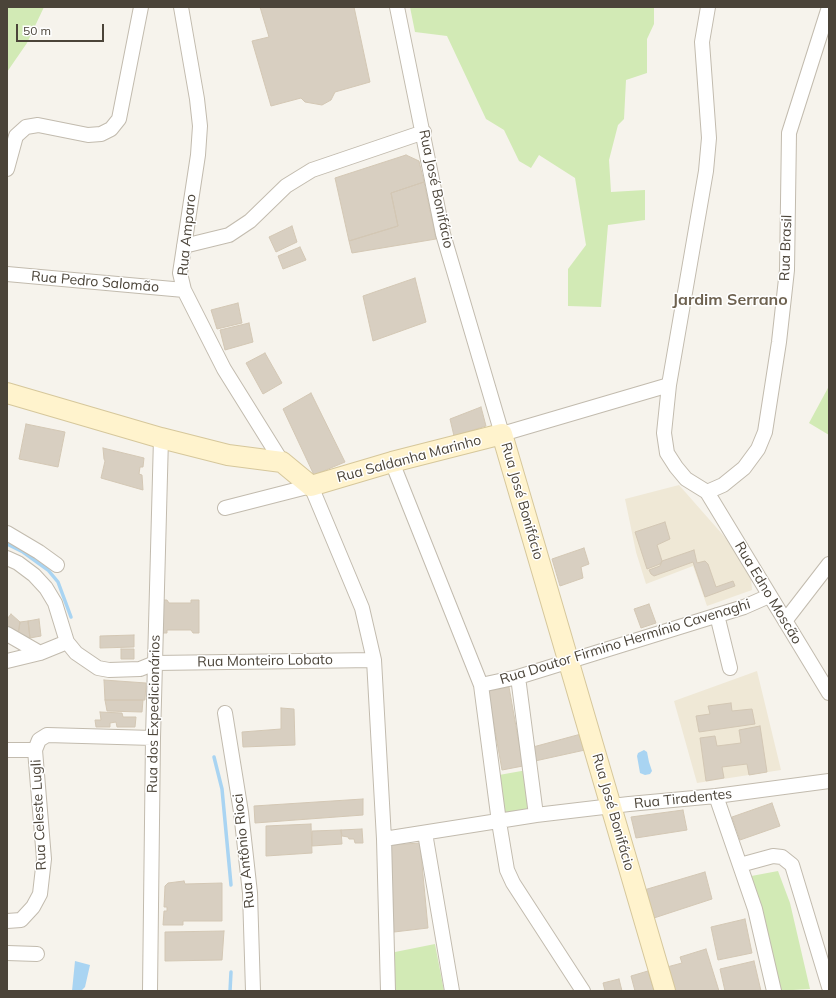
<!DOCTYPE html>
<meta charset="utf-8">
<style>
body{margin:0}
#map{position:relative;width:836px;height:998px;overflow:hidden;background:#f6f3ec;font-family:Mulish,sans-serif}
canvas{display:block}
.frame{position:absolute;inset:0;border:8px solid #4b4439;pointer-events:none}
.scale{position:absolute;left:16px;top:24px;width:88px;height:18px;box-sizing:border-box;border:2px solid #4b4439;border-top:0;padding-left:5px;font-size:12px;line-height:14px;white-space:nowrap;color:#4b4439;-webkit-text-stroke:3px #fff;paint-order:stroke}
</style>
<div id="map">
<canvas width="836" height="998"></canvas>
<div class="frame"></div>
<div class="scale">50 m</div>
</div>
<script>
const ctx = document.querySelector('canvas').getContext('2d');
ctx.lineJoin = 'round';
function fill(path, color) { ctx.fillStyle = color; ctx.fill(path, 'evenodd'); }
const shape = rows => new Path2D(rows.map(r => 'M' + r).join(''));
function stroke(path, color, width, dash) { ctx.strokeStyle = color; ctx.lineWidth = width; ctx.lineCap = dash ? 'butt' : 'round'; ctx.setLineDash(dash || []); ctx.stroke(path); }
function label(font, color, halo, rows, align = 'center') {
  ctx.font = font + ' Mulish,sans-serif'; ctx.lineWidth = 3; ctx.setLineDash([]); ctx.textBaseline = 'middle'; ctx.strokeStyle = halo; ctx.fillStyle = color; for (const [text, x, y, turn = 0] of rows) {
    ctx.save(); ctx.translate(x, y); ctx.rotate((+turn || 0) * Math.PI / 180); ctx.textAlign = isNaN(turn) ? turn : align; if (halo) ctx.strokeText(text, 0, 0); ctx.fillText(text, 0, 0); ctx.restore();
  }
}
fill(shape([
 [679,485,730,543,751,578,752,590,707,606,693,566,646,584,636,552,625,499],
 [757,671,781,770,697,783,674,701]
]), '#efe8d6');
fill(shape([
 [7,7,44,7,27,43,7,72],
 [410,7,654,7,654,24,647,39,647,73,626,80,624,119,618,125,609,160,611,192,645,190,645,220,608,225,601,307,568,306,568,269,586,245,575,178,539,155,531,168,519,161,504,130,486,119,447,36,415,32],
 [829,386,829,435,809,423],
 [527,770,532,812,505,816,499,775],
 [778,871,790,903,810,989,776,991,746,877],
 [435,944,444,991,395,991,395,952]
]), '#d2eab5');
fill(shape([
 [644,750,647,752,649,762,652,771,650,774,645,775,640,773,637,756,638,753],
 [75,961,90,965,85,987,81,991,72,991]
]), '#a9d4f2');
stroke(shape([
 [7,544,23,552,48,570,58,582,71,617],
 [214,757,222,789,231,885],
 [230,991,231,972]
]), '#a9d4f2', 3.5);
const building = shape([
 [260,7,354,7,370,82,335,92,331,100,322,105,305,102,301,98,271,106,252,41,269,37,260,7],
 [406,155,419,161,424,182,391,193,398,226,349,241,335,178,406,155],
 [424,182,436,239,352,253,349,241,398,226,391,193,424,182],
 [292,226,297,242,276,252,269,237,292,226],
 [300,247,306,260,283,269,278,256,300,247],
 [415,278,426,322,373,341,363,296,415,278],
 [238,303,242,323,217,329,211,310,238,303],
 [249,323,253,342,225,350,220,330,249,323],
 [265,353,282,383,263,394,246,363,265,353],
 [311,393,345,462,314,475,283,409,311,393],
 [481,407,486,426,454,436,450,419,481,407],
 [26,424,65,432,58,467,19,459,26,424],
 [103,448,144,458,143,467,140,467,139,474,142,475,143,490,101,478,105,461,104,459,103,448],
 [665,522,670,539,657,545,662,561,660,564,647,569,635,532,665,522],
 [584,548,589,564,581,567,583,578,560,586,552,559,584,548],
 [694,550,697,563,705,561,708,564,716,587,733,581,735,586,705,597,693,562,654,576,651,574,649,570,660,566,662,561,694,550],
 [162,600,167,600,169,603,191,603,191,600,199,600,199,633,193,633,191,630,167,630,167,633,162,633,162,600],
 [649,604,656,623,641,628,634,609,649,604],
 [11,614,20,622,18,635,7,627,7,619,11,614],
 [39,619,41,636,30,638,28,621,39,619],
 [28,621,30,638,18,635,20,622,28,621],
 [134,635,134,647,100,648,100,636,134,635],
 [121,649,134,649,134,659,121,659,121,649],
 [104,680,146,683,145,700,105,700,104,680],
 [509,687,523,766,502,770,488,691,509,687],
 [105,700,143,700,142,712,107,711,105,700],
 [731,703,732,711,752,709,755,724,699,732,696,716,710,714,708,706,731,703],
 [281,708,294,709,295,745,243,747,242,732,281,729,281,708],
 [100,712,122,713,123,717,136,717,135,727,117,727,116,722,110,723,110,727,96,727,95,720,101,720,100,712],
 [760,726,767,772,749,775,747,764,722,767,724,778,706,781,700,738,715,736,717,746,741,743,739,730,760,726],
 [581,734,585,750,535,761,533,747,581,734],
 [363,799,363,815,255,823,254,806,363,799],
 [772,803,780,826,740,840,732,817,772,803],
 [683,810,687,830,636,838,631,817,683,810],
 [311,824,312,853,266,856,266,826,311,824],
 [362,829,363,843,355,843,354,839,349,839,348,837,342,836,341,830,362,829],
 [341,830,342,844,312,846,312,831,341,830],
 [420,843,428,928,394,932,391,845,420,843],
 [705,872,712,899,654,918,644,890,705,872],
 [184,881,185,884,222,883,222,921,183,921,183,925,163,925,164,911,167,911,167,907,164,907,165,886,168,883,184,881],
 [745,919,752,953,718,960,711,927,745,919],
 [224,931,222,960,165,961,165,932,224,931],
 [706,949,719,991,675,991,667,967,682,963,680,957,706,949],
 [754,961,761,991,725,991,720,969,754,961],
 [648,971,654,991,635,991,631,976,648,971],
 [619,979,622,991,605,991,603,983,619,979]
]);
fill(building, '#d8cfc1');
stroke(building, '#d3c7b4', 1);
const street = shape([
 [181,7,197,99,200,126,198,155,180,273,184,290,224,369,282,462],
 [397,7,443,234,502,434,669,385],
 [708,7,702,42,709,138,706,171,669,385,664,433,667,453,676,467,686,479,707,492,829,693],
 [7,169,16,136,26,127,38,125,88,135,101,134,111,129,119,119,141,7],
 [184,246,229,235,250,221,286,186,312,170,424,132],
 [7,274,184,290],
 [392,462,481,685,499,822,507,870,513,883,583,991],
 [707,492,723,485,744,468,758,449,765,432,779,342,787,270,789,133,829,7],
 [225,508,311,486,362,608,374,660,384,839,388,991],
 [7,533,39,552,57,565],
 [7,558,18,563,34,575,46,588,55,603,67,642,76,653,98,668,109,670,140,669,155,663,374,660],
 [717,615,730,668],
 [785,621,829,564],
 [7,634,40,653],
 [7,661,40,653,67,642],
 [518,677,536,815],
 [481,685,518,677,744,607,769,596],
 [225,713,241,812,250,893,253,991],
 [7,750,35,750],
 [716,796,755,909,774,991],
 [425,833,452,991],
 [384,839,536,815,629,804,716,796,829,781],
 [740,865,773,856,782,857,792,865,829,987],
 [7,921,21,920,33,907,40,894,44,859,35,750,39,740,47,735,153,738],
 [7,953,37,954],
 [150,991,153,738,161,438]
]);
const secondary = shape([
 [7,393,161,438,228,455,282,462,311,486,392,462,502,434,665,991]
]);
stroke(street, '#c2bbae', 16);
stroke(secondary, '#d6c79b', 22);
stroke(street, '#fff', 14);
stroke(secondary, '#fff3cd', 20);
label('14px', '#4b4439', '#fff', [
 ["Rua José Bonifácio",436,189,78],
 ["Rua Amparo",187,235,-84],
 ["Rua Brasil",786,248,-88],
 ["Rua Pedro Salomão",95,282,5],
 ["Rua Saldanha Marinho",409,459,-15],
 ["Rua José Bonifácio",522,501,74],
 ["Rua Edno Moscão",768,593,59],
 ["Rua Doutor Firmino Hermínio Cavenaghi",625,642,-17],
 ["Rua Monteiro Lobato",265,661,-1],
 ["Rua dos Expedicionários",154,714,-89],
 ["Rua Tiradentes",683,799,-6],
 ["Rua José Bonifácio",613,812,74],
 ["Rua Celeste Lugli",39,815,-93],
 ["Rua Antônio Rioci",244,851,-96]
]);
label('bold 16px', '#6e6250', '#fff', [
 ["Jardim Serrano",730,300]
]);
</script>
